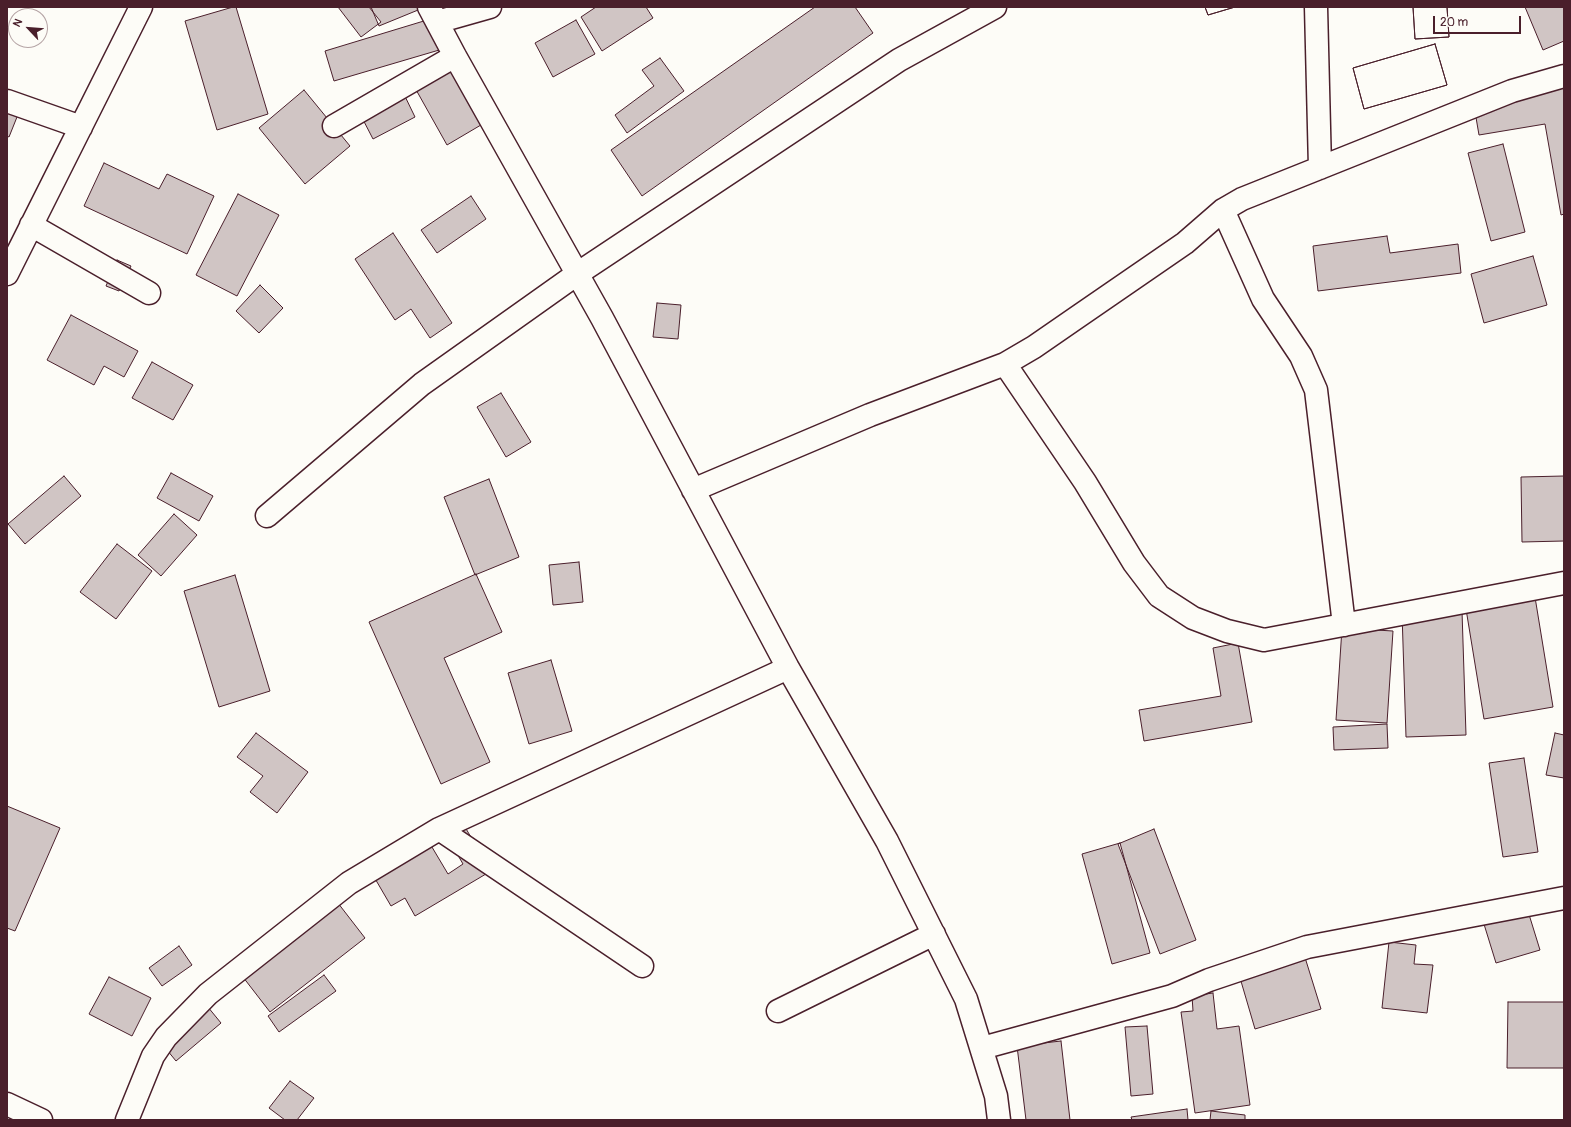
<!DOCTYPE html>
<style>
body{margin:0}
#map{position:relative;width:1571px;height:1127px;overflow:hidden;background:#fdfcf7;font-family:Pangolin,sans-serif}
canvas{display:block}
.frame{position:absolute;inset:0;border:8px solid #4a1f2b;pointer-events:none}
.north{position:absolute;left:8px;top:8px;width:40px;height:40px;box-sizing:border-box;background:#fdfcf7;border:1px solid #b5a4a5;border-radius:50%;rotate:296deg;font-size:11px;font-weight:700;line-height:16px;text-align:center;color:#4a1f2b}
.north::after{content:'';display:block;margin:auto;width:14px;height:18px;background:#4a1f2b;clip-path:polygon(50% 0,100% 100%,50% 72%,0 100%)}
.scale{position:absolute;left:1433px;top:16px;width:88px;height:18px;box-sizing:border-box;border:2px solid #4a1f2b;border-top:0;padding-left:5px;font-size:12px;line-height:14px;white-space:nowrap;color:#4a1f2b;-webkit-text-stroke:3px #fdfcf7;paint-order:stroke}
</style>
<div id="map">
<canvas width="1571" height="1127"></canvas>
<div class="frame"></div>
<div class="north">N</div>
<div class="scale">20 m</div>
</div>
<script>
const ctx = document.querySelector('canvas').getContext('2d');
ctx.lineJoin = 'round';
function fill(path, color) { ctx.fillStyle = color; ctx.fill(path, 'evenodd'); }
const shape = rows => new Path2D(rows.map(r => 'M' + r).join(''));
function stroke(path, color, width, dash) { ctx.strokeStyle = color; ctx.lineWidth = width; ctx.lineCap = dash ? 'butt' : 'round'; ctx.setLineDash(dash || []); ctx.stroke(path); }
const building = shape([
 [233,7,236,7,268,114,217,130,185,21,233,7],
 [338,7,369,7,381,22,361,37,338,7],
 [371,7,422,7,423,8,379,26,371,7],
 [596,7,646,7,653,18,602,51,581,17,596,7],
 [815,7,855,7,873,33,642,196,611,150,815,7],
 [1205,7,1235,7,1208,15,1205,7],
 [1205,7,1235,7,1208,15,1205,7],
 [1413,7,1447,7,1449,37,1415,39,1413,7],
 [1413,7,1447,7,1449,37,1415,39,1413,7],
 [1525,7,1564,7,1564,41,1543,50,1525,7],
 [437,17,446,48,334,81,325,51,437,17],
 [576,20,595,54,553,77,535,43,576,20],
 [1435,44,1447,85,1364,109,1353,68,1435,44],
 [1435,44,1447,85,1364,109,1353,68,1435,44],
 [448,56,486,122,447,145,410,79,448,56],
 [660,58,684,91,627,133,615,115,654,86,642,70,660,58],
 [1564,83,1564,214,1561,215,1545,124,1479,135,1473,100,1564,83],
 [400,86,415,117,373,139,357,108,400,86],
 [304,90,350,146,305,184,259,128,304,90],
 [7,108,19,112,9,137,7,136,7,108],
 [1503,144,1525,232,1491,241,1468,153,1503,144],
 [104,163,159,189,167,174,214,196,187,254,84,206,104,163],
 [238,194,279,215,237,296,196,275,238,194],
 [471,196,486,219,437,253,421,230,471,196],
 [393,233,452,323,430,338,411,309,395,320,355,259,393,233],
 [1387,236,1390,253,1458,244,1461,273,1318,291,1313,246,1387,236],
 [1533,256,1547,305,1484,323,1471,274,1533,256],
 [117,260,131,266,119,291,106,286,117,260],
 [260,285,283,308,259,333,236,311,260,285],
 [657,303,681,305,678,339,653,337,657,303],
 [71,315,138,351,124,377,104,366,94,385,47,360,71,315],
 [152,362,193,385,173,420,132,398,152,362],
 [501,393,531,442,506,457,477,407,501,393],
 [171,473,213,496,199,521,157,498,171,473],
 [64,476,81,496,25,544,8,524,64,476],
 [1564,476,1564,541,1522,542,1521,477,1564,476],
 [489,479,519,557,475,575,444,497,489,479],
 [174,514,197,535,161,576,138,555,174,514],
 [117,544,152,571,116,619,80,592,117,544],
 [579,562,583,602,553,605,549,565,579,562],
 [476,574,502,632,444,658,490,762,441,784,369,622,476,574],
 [235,575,270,691,219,707,184,591,235,575],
 [1535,597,1553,707,1484,719,1466,609,1535,597],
 [1462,611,1466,735,1406,737,1402,613,1462,611],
 [1342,628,1393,631,1387,723,1336,720,1342,628],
 [1238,643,1252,722,1144,741,1139,710,1221,696,1213,648,1238,643],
 [551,660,572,731,529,744,508,673,551,660],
 [1387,724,1388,748,1334,750,1333,727,1387,724],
 [256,733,308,772,277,813,250,792,263,776,237,757,256,733],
 [1555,733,1564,735,1564,778,1546,775,1555,733],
 [1524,758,1538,852,1503,857,1489,763,1524,758],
 [7,806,60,828,15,931,7,928,7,806],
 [462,822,491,871,415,916,405,898,391,906,370,870,426,837,448,874,463,864,445,833,462,822],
 [1154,829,1196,940,1160,954,1118,844,1154,829],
 [1120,843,1150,953,1112,964,1082,854,1120,843],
 [331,894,365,938,270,1012,236,968,331,894],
 [1523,895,1540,950,1496,963,1479,908,1523,895],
 [1389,942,1416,945,1414,964,1433,965,1427,1013,1382,1008,1389,942],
 [179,946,192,965,162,986,149,968,179,946],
 [1303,951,1321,1009,1255,1029,1238,971,1303,951],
 [324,975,336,991,279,1032,268,1016,324,975],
 [109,977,151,998,132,1036,89,1014,109,977],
 [1213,993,1217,1029,1239,1026,1250,1105,1195,1113,1181,1012,1193,1011,1192,996,1213,993],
 [203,1001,221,1023,176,1061,158,1039,203,1001],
 [1508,1002,1564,1002,1564,1068,1507,1068,1508,1002],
 [1147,1026,1153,1094,1131,1096,1125,1027,1147,1026],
 [1061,1041,1070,1120,1026,1120,1017,1046,1061,1041],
 [290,1081,314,1098,297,1120,285,1120,269,1108,290,1081],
 [1187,1109,1188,1120,1132,1120,1131,1117,1187,1109],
 [1211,1111,1245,1115,1245,1120,1210,1120,1211,1111]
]);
fill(building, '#d0c5c4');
stroke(building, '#4a1f2b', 1);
const minor = shape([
 [429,7,455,56,602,318,788,668,887,841,966,999,996,1096,999,1120],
 [1316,7,1320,168],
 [437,22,490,7],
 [7,101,81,127],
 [334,126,455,56],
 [1223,210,1263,299,1301,356,1316,390,1344,625],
 [31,225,149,293],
 [7,274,141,7],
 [1005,364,1085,482,1134,563,1159,596,1193,618,1227,631,1264,640,1564,583],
 [693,490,870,415,1005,364,1034,347,1076,318,1185,243,1223,210,1242,199,1512,91,1564,76],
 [267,516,422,384,577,274,899,60,995,7],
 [439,829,642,966],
 [778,1011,934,934],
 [982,1048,1172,996,1209,980,1307,947,1564,898],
 [127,1120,153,1056,166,1037,208,994,349,883,439,829,788,668]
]);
const highway = shape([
 [7,1104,41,1120]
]);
stroke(minor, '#4a1f2b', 25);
stroke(highway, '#4a1f2b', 25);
stroke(minor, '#fdfcf7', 22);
stroke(highway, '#fdfcf7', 22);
</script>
